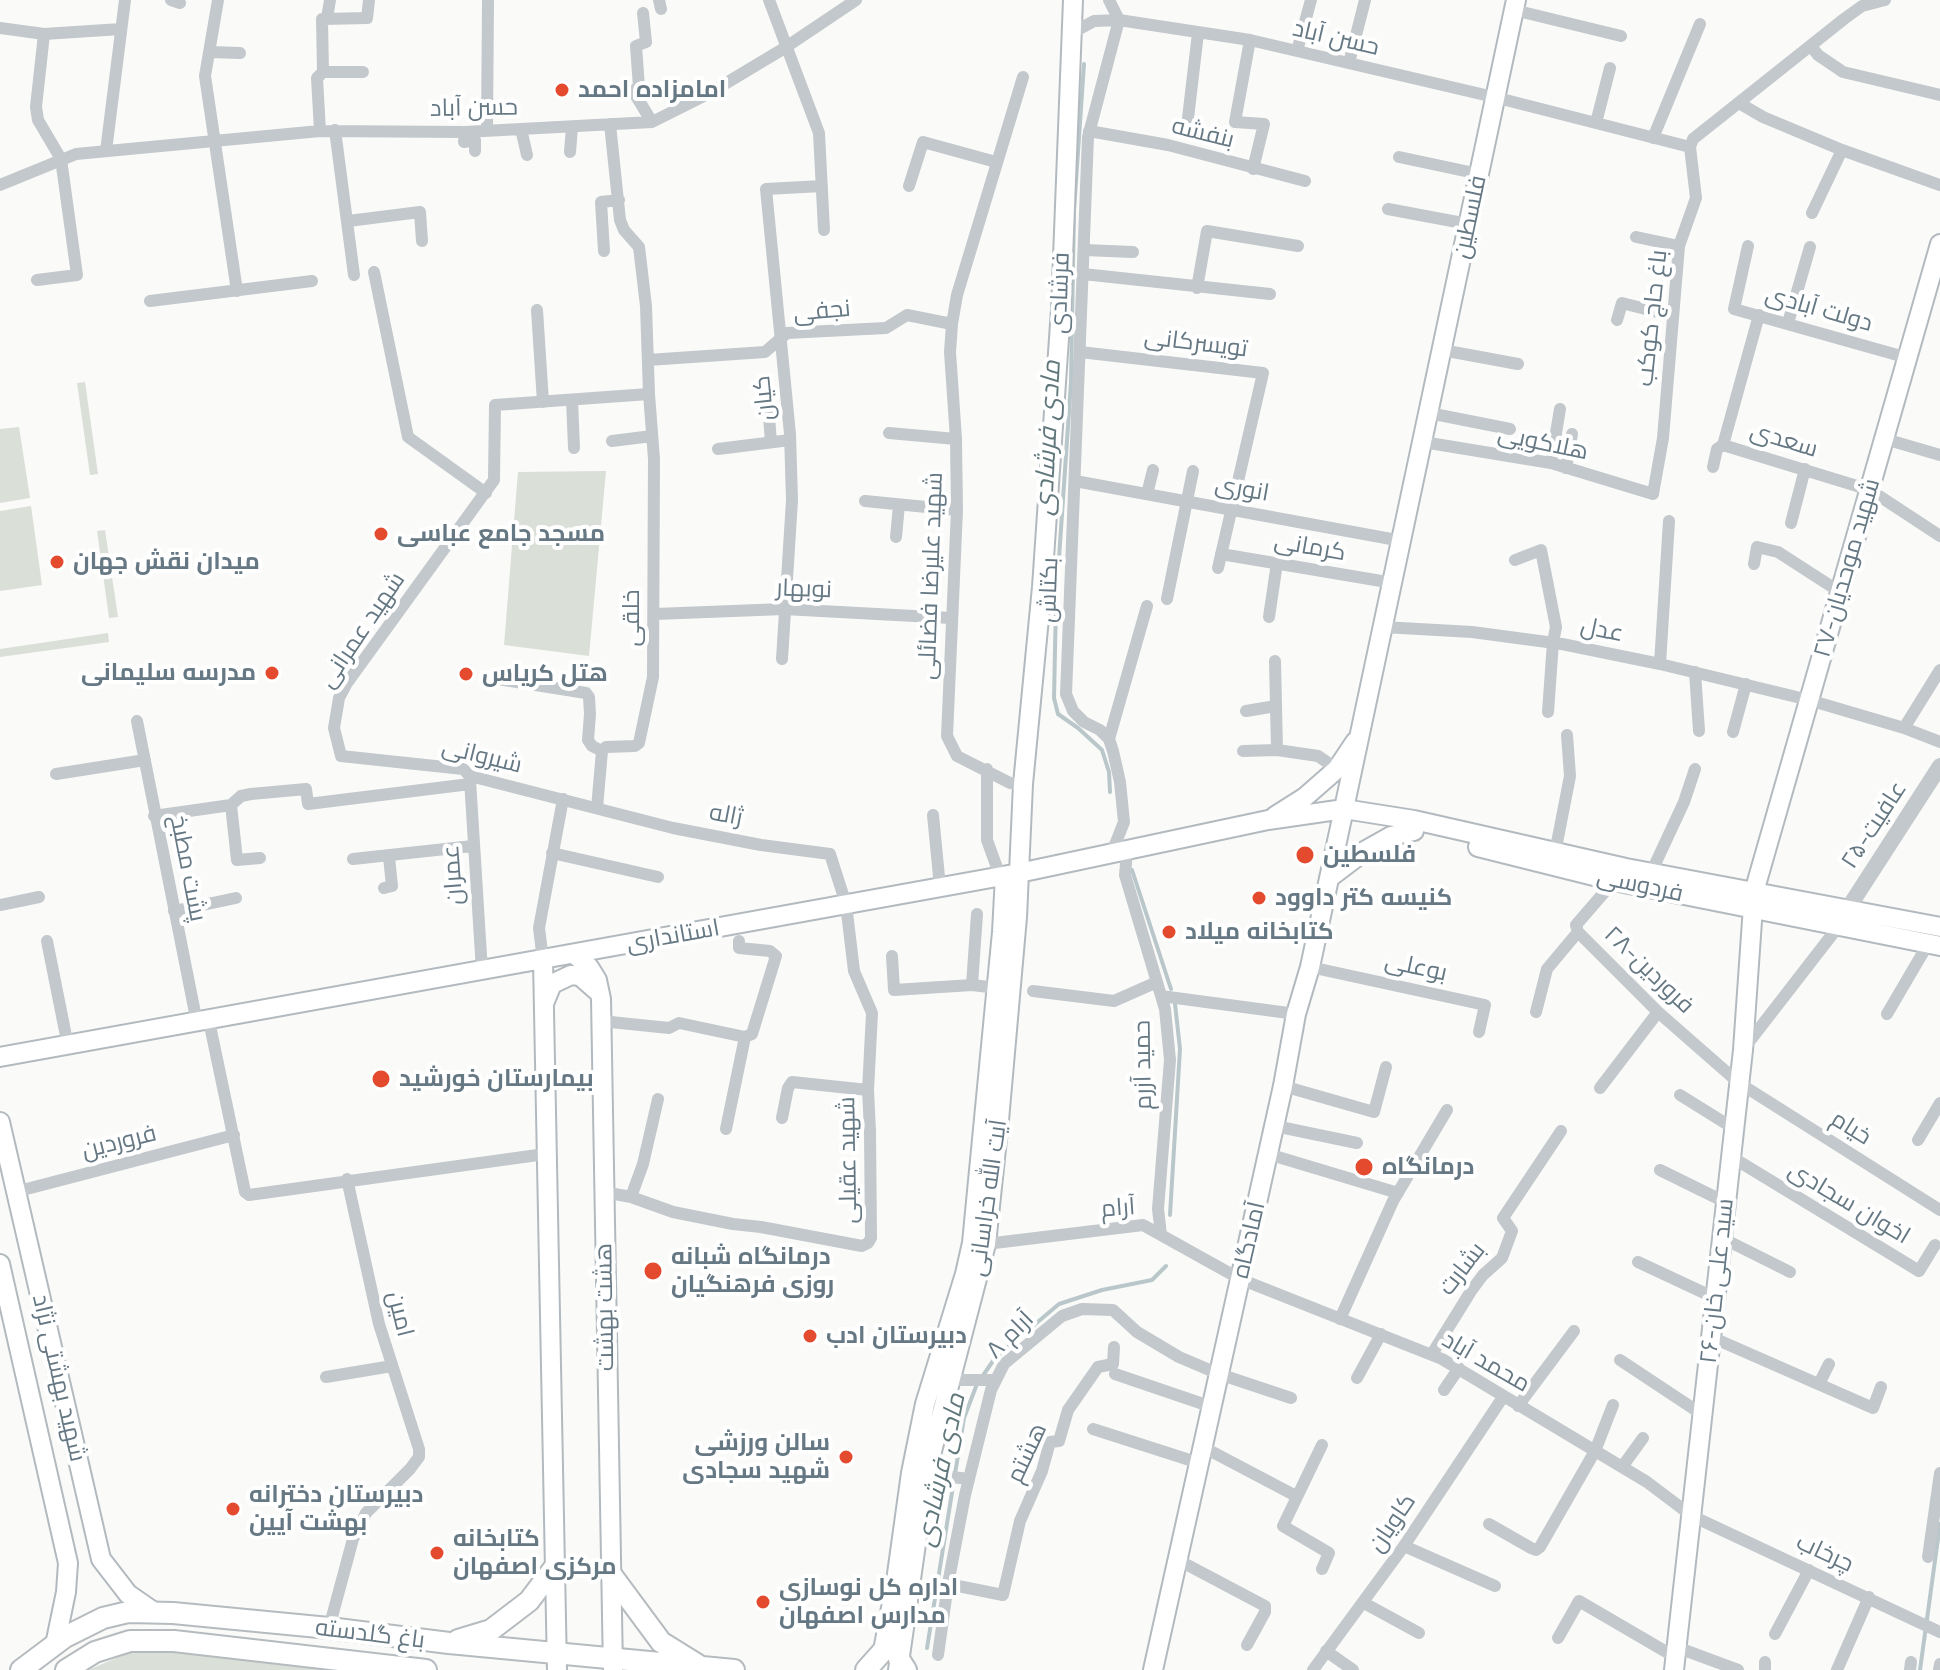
<!DOCTYPE html>
<meta charset="utf-8">
<style>
body{margin:0}
canvas{display:block;background:#fafaf8}
</style>
<canvas width="1940" height="1670"></canvas>
<script>
const ctx = document.querySelector('canvas').getContext('2d');
ctx.lineJoin = 'round';
function fill(path, color) { ctx.fillStyle = color; ctx.fill(path, 'evenodd'); }
const shape = rows => new Path2D(rows.map(r => 'M' + r).join(''));
function stroke(path, color, width, dash) { ctx.strokeStyle = color; ctx.lineWidth = width; ctx.lineCap = dash ? 'butt' : 'round'; ctx.setLineDash(dash || []); ctx.stroke(path); }
function label(font, color, halo, rows, align = 'center') {
  ctx.font = font + ' Mulish,Cairo,sans-serif'; ctx.lineWidth = 8; ctx.setLineDash([]); ctx.textBaseline = 'middle'; ctx.strokeStyle = halo; ctx.fillStyle = color; for (const [text, x, y, turn = 0] of rows) {
    ctx.save(); ctx.translate(x, y); ctx.rotate((+turn || 0) * Math.PI / 180); ctx.textAlign = isNaN(turn) ? turn : align; if (halo) ctx.strokeText(text, 0, 0); ctx.fillText(text, 0, 0); ctx.restore();
  }
}
fill(shape([
 [85,382,98,474,90,475,77,383],
 [19,427,30,498,0,503,0,429],
 [606,471,589,656,504,645,518,472],
 [31,506,42,585,0,591,0,511],
 [105,530,118,617,109,618,97,531],
 [108,633,109,642,0,657,0,649],
 [138,1649,352,1670,88,1670]
]), '#dadfd7');
stroke(shape([
 [1084,64,1074,210,1071,382,1056,602,1054,698,1058,714,1078,728,1102,750,1109,772,1110,792],
 [1132,870,1171,989],
 [1170,1215,1180,1049,1175,1004],
 [982,1377,995,1358,1059,1304,1102,1290,1152,1280,1166,1266],
 [927,1648,964,1418,977,1384],
 [1920,1670,1940,1524]
]), '#b9c7ca', 4);
const secondary = shape([
 [1275,816,1305,797,1337,769,1355,742],
 [1478,847,1614,881,1940,946],
 [1329,878,1366,850,1391,836,1414,831],
 [574,954,589,967,597,980,601,999,613,1670],
 [543,960,557,1670],
 [545,1001,552,984,571,975,580,976,596,990],
 [0,1057,1019,873,1268,820,1344,809,1414,820,1626,868,1940,927],
 [0,1122,101,1559,128,1594,154,1612],
 [0,1264,68,1563,66,1592,55,1645],
 [883,1651,896,1581,911,1473,925,1404,965,1274,972,1243,1002,932,1005,876],
 [898,1670,926,1474,986,1244,999,1120,1017,917,1023,784,1042,587,1061,309,1073,0],
 [1153,1670,1283,1086,1296,1014,1310,967,1342,818,1516,0],
 [1674,1670,1743,1050,1754,892,1940,244]
]);
const primary = shape([
 [610,1573,661,1642,698,1665],
 [458,1640,491,1630,529,1601,554,1568],
 [899,1659,906,1670],
 [21,1670,65,1637,103,1618,128,1612,173,1613,329,1628,449,1643,734,1670],
 [66,1670,95,1652,130,1641,174,1641,426,1670],
 [866,1670,883,1651]
]);
stroke(secondary, '#b3babf', 22);
stroke(primary, '#b5bbbe', 24);
stroke(shape([
 [171,0,180,3],
 [218,0,205,76,237,291],
 [659,0,661,9],
 [769,0,819,133,824,230],
 [1109,0,1119,20],
 [1514,10,1621,36],
 [643,13,646,42,636,46,639,87,633,91,652,122],
 [327,18,330,0],
 [0,28,44,34,121,29],
 [1072,33,1094,21,1119,20,1250,40,1498,98,1690,147,1693,139,1844,19,1862,6,1885,0],
 [1250,40,1235,122,1264,124,1253,169],
 [1811,46,1818,55,1843,72,1940,95],
 [1297,51,1311,0],
 [209,52,240,53],
 [1349,63,1365,0],
 [323,72,363,72],
 [1739,103,1763,117,1842,150,1940,185],
 [1188,118,1198,33],
 [1596,123,1610,68],
 [521,129,527,155],
 [335,130,354,275],
 [320,131,317,78,323,72,322,19,367,18,369,0],
 [487,131,488,0],
 [1089,131,1168,145,1305,181],
 [465,132,464,142,475,140,475,151],
 [1653,138,1700,24],
 [106,151,125,0],
 [570,152,572,127],
 [1399,157,1479,174],
 [0,185,76,154,320,131,465,132,652,122,708,94,783,49,856,0],
 [909,186,923,142,996,162],
 [1388,209,1468,224],
 [1812,213,1842,150],
 [348,221,420,212,422,241],
 [1636,237,1679,246],
 [1748,246,1734,309,1908,358],
 [1084,250,1133,252],
 [604,251,601,202,619,200],
 [374,272,408,437,486,493],
 [1083,274,1270,294],
 [37,280,77,275,61,159,38,120,36,107,44,34],
 [1197,288,1207,231,1298,246],
 [150,301,312,281],
 [537,310,543,402],
 [1617,320,1622,303,1673,316],
 [1788,323,1810,247],
 [1442,350,1518,364],
 [1080,352,1263,373,1218,568],
 [648,360,765,352,787,333,886,328,907,315,952,324],
 [572,400,574,448],
 [768,404,771,442],
 [1429,413,1510,429],
 [889,433,956,439],
 [1885,439,1940,455],
 [612,441,652,436],
 [1423,442,1551,463,1653,494,1663,438,1679,246,1696,198,1690,147],
 [1723,445,1870,490,1940,536],
 [718,449,790,440],
 [1551,463,1560,409],
 [1713,467,1717,449,1723,445,1759,315],
 [1566,468,1572,434],
 [1075,481,1402,541],
 [1147,494,1153,470],
 [865,501,957,510],
 [1791,523,1805,469],
 [896,537,899,505],
 [1221,554,1393,583],
 [1515,560,1541,550,1556,627,1553,642,1548,712],
 [1754,564,1757,547,1778,552,1840,592],
 [1167,599,1193,471],
 [655,614,784,609,951,618],
 [1269,617,1277,563],
 [1383,627,1472,632,1562,644,1660,664,1809,700,1904,728,1940,742],
 [782,659,792,500,790,434,766,189,822,186],
 [1275,661,1277,750,1318,756,1337,769],
 [1660,664,1669,521],
 [1695,672,1699,731],
 [498,679,586,693,589,697,590,714,588,740,592,746,602,751],
 [1246,711,1276,706],
 [137,721,197,1023],
 [1904,728,1940,670],
 [1733,732,1746,684],
 [1109,739,1147,606],
 [1243,751,1277,750],
 [987,769,987,840,1000,876],
 [56,774,145,760],
 [470,780,482,971],
 [1023,784,1010,783,957,756,947,736,957,510,956,439,950,352,952,324,957,295,1023,77],
 [231,805,237,860,260,858],
 [597,808,602,751,606,747,635,746,639,743,653,677,654,459,649,394],
 [933,815,940,887],
 [154,816,231,805,241,796,251,794,306,789,308,804,470,784],
 [1127,851,1125,875,1165,1009,1170,1060,1158,1209,1161,1235],
 [552,853,658,877],
 [1555,853,1570,776,1567,735],
 [1111,855,1124,822,1120,782,1113,751,1109,739,1100,730,1084,722,1073,711,1066,694,1088,137,1119,20],
 [353,859,473,846],
 [1651,873,1684,802,1695,769],
 [1614,881,1576,925,1578,932,1658,1012,1739,1083,1940,1210],
 [384,888,392,886,389,857],
 [0,905,39,897],
 [174,911,236,898],
 [47,941,68,1046],
 [892,956,894,990,972,985,997,988],
 [543,960,539,928,563,799],
 [1310,967,1485,1005,1479,1032],
 [972,985,977,914],
 [1033,991,1114,1001,1157,982],
 [1161,996,1296,1014],
 [1536,1012,1547,969,1578,932],
 [1887,1014,1928,944],
 [209,1021,245,1192,249,1195,545,1154],
 [601,1021,669,1028,679,1023,745,1037,752,1034,776,956,770,951,739,948,739,941],
 [1745,1047,1838,927],
 [1283,1086,1374,1112,1386,1067],
 [1600,1088,1658,1012],
 [1680,1095,1733,1128],
 [782,1118,788,1088,792,1082,868,1090],
 [1275,1126,1357,1143],
 [726,1129,745,1037],
 [1918,1140,1940,1103],
 [1268,1154,1398,1193],
 [1730,1156,1919,1271,1935,1245],
 [1660,1170,1725,1202],
 [15,1192,234,1135],
 [604,1192,631,1197,673,1212,733,1224,761,1227,862,1246,868,1243,871,1238,870,1131,868,1090,872,1013,854,971,846,904,830,854,761,845,673,828,470,776,463,769,341,756,334,728,339,698,347,683,494,480,495,405,649,394,646,306,639,247,624,230,620,220,610,124],
 [631,1197,643,1164,658,1099],
 [1722,1238,1790,1272],
 [986,1244,1143,1225,1240,1279,1442,1359,1647,1482,1692,1516,1940,1632],
 [1638,1262,1715,1298],
 [1340,1319,1393,1201,1447,1110],
 [1711,1337,1873,1408,1881,1387],
 [1432,1354,1471,1291,1483,1275,1502,1258,1512,1231,1503,1218,1561,1131],
 [1620,1360,1703,1415],
 [1115,1374,1212,1407],
 [326,1377,392,1366],
 [1357,1378,1381,1334],
 [950,1380,996,1380],
 [1819,1384,1829,1364],
 [1444,1390,1459,1368],
 [1518,1406,1574,1331],
 [1093,1429,1199,1463],
 [1322,1445,1283,1526,1329,1553,1322,1569],
 [1203,1447,1296,1496],
 [1622,1467,1643,1438],
 [926,1474,969,1479],
 [1489,1524,1531,1548,1536,1550,1540,1547,1595,1451,1613,1405],
 [1404,1546,1495,1586],
 [1928,1557,1940,1473],
 [1178,1560,1265,1606,1265,1612,1247,1645],
 [948,1584,1003,1595,1020,1521,1042,1471,1050,1442,1059,1441,1068,1410,1098,1367,1113,1364,1114,1347],
 [1364,1603,1419,1633],
 [329,1628,353,1539,366,1513,410,1469,419,1457,419,1449,379,1324,347,1179],
 [1775,1634,1809,1570],
 [1558,1638,1579,1601,1675,1657],
 [1676,1647,1738,1670],
 [1326,1651,1353,1670],
 [938,1655,948,1584,965,1495,991,1390,1004,1364,1062,1316,1082,1309,1113,1310,1137,1332,1179,1357,1219,1374,1291,1398],
 [1313,1670,1404,1546,1503,1397],
 [1765,1670,1765,1662],
 [1837,1670,1869,1597],
 [1910,1670,1911,1662],
 [1939,1670,1940,1664]
]), '#c3c8cc', 12);
stroke(shape([
 [1847,910,1940,766]
]), '#c3c8cc', 16);
stroke(secondary, '#fff', 18);
stroke(primary, '#fff', 20);
for (const [x, y, r, color] of [
 [562,90,8,"#e44b2e"],
 [381,534,8,"#e44b2e"],
 [57,562,8,"#e44b2e"],
 [272,673,8,"#e44b2e"],
 [466,674,8,"#e44b2e"],
 [1305,855,10,"#e44b2e"],
 [1259,898,8,"#e44b2e"],
 [1169,932,8,"#e44b2e"],
 [381,1079,10,"#e44b2e"],
 [1364,1167,10,"#e44b2e"],
 [653,1271,10,"#e44b2e"],
 [810,1336,8,"#e44b2e"],
 [846,1457,8,"#e44b2e"],
 [233,1509,8,"#e44b2e"],
 [437,1553,8,"#e44b2e"],
 [763,1602,8,"#e44b2e"]
]) { const dot = new Path2D(); dot.arc(x, y, r, 0, 2 * Math.PI); ctx.fillStyle = color; ctx.fill(dot); stroke(dot, '#fff', 3); }
label('24px', '#657883', '#fff', [
 ["حسن آباد",1336,38,13],
 ["حسن آباد",474,108,-1],
 ["بنفشه",1203,133,14],
 ["فلسطین",1470,217,-78],
 ["فرشادی",1060,293,-88],
 ["دولت آبادی",1819,309,16],
 ["نجفی",822,311,-5],
 ["باغ حاج کوکب",1652,318,-84],
 ["تویسرکانی",1196,343,7],
 ["کیان",764,398,-96],
 ["سعدی",1784,440,17],
 ["هلاکویی",1543,443,12],
 ["انوری",1242,489,10],
 ["کرمانی",1310,547,10],
 ["۲۷-شهید موحدیان",1847,568,-74],
 ["شهید علیرضا فضائلی",931,576,-88],
 ["نوبهار",804,589,2],
 ["بکتاش",1049,590,-88],
 ["خلقی",632,618,-90],
 ["شهید عمرانی",362,630,-56],
 ["عدل",1602,630,12],
 ["شیروانی",482,756,14],
 ["ژاله",726,815,11],
 ["۲۵-عافیت",1874,825,-57],
 ["پشت مطبخ",188,868,79],
 ["عمران",453,875,-94],
 ["فردوسی",1640,885,12],
 ["استانداری",673,936,-10],
 ["بوعلی",1416,967,12],
 ["۲۸-فروردین",1649,970,44],
 ["حمید آزرم",1143,1065,-91],
 ["خیام",1851,1128,32],
 ["فروردین",119,1142,-14],
 ["شهید عقیلی",848,1160,-91],
 ["آیت الله خراسانی",988,1198,-82],
 ["اخوان سجادی",1849,1203,31],
 ["آرام",1118,1208,-4],
 ["آمادگاه",1249,1240,-77],
 ["بشارت",1462,1269,-52],
 ["۲۶-سید علی خان",1717,1281,-84],
 ["هشت بهشت",605,1307,-91],
 ["امین",400,1314,76],
 ["۸ آرام",1010,1335,-45],
 ["محمد آباد",1486,1362,30],
 ["شهید بهشتی نژاد",59,1378,77],
 ["هشتم",1027,1453,-65],
 ["کاویان",1392,1523,-56],
 ["چرخاب",1825,1553,25],
 ["باغ گلدسته",370,1634,7]
]);
label('bold 24px', '#657883', '#fff', [
 ["امامزاده احمد",578,90],
 ["مسجد جامع عباسی",397,534],
 ["میدان نقش جهان",73,562],
 ["مدرسه سلیمانی",256,673,"right"],
 ["هتل کریاس",482,674],
 ["فلسطین",1323,855],
 ["کنیسه کتر داوود",1275,898],
 ["کتابخانه میلاد",1185,932],
 ["بیمارستان خورشید",399,1079],
 ["درمانگاه",1382,1167],
 ["درمانگاه شبانه",671,1257],
 ["روزی فرهنگیان",671,1285],
 ["دبیرستان ادب",826,1336],
 ["سالن ورزشی",830,1443,"right"],
 ["شهید سجادی",830,1471,"right"],
 ["دبیرستان دخترانه",249,1495],
 ["بهشت آیین",249,1523],
 ["کتابخانه",453,1539],
 ["مرکزی اصفهان",453,1567],
 ["اداره کل نوسازی",779,1588],
 ["مدارس اصفهان",779,1616]
], 'left');
label('italic 26px', '#60777c', '#fff', [
 ["مادی فرشادی",1048,438,-87],
 ["مادی فرشادی",941,1470,-78]
]);
</script>
